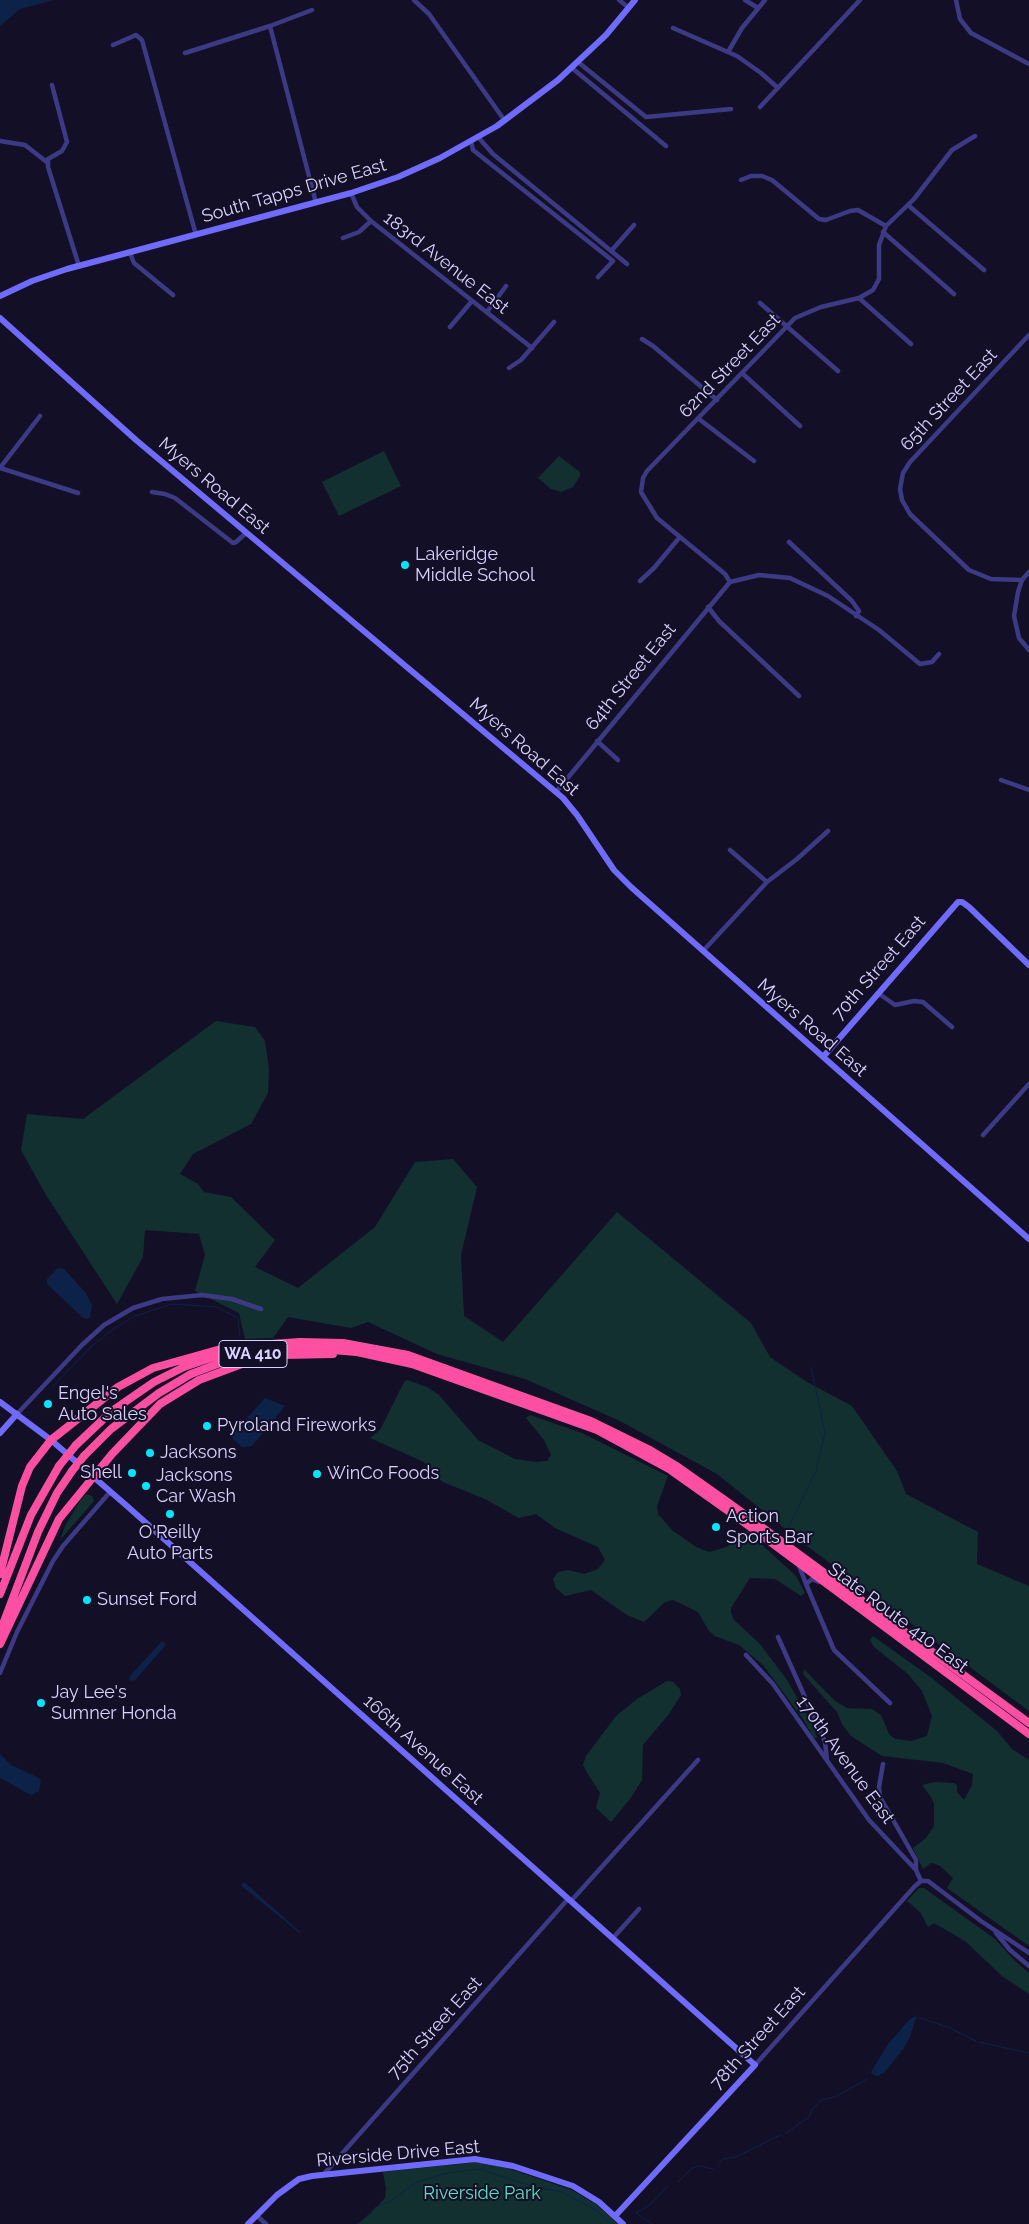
<!DOCTYPE html>
<style>
body{margin:0}
canvas{display:block;background:#130f26}
</style>
<canvas width="1029" height="2224"></canvas>
<script>
const ctx = document.querySelector('canvas').getContext('2d');
ctx.lineJoin = 'round';
function fill(path, color) { ctx.fillStyle = color; ctx.fill(path, 'evenodd'); }
const shape = rows => new Path2D(rows.map(r => 'M' + r).join(''));
function stroke(path, color, width, dash) { ctx.strokeStyle = color; ctx.lineWidth = width; ctx.lineCap = dash ? 'butt' : 'round'; ctx.setLineDash(dash || []); ctx.stroke(path); }
function label(font, color, halo, rows, align = 'center') {
  ctx.font = font + ' Raleway,sans-serif'; ctx.lineWidth = 4; ctx.setLineDash([]); ctx.textBaseline = 'middle'; ctx.strokeStyle = halo; ctx.fillStyle = color; for (const [text, x, y, turn = 0] of rows) {
    ctx.save(); ctx.translate(x, y); ctx.rotate((+turn || 0) * Math.PI / 180); ctx.textAlign = isNaN(turn) ? turn : align; if (halo) ctx.strokeText(text, 0, 0); ctx.fillText(text, 0, 0); ctx.restore();
  }
}
fill(shape([
 [384,451,401,486,339,516,322,482],
 [559,456,580,472,580,476,573,487,561,492,551,489,538,478],
 [216,1021,255,1027,265,1041,269,1069,268,1093,251,1124,193,1154,180,1174,198,1184,204,1192,231,1197,275,1240,255,1267,298,1288,375,1227,415,1162,453,1159,477,1187,461,1255,464,1316,503,1342,617,1212,751,1323,770,1357,807,1382,852,1406,897,1471,906,1494,978,1532,977,1564,1029,1586,1029,1711,803,1543,717,1474,620,1421,525,1379,437,1354,368,1322,351,1328,288,1317,273,1338,245,1339,239,1313,195,1291,205,1255,199,1234,145,1230,143,1257,117,1304,46,1195,21,1150,27,1114,83,1119],
 [407,1380,427,1387,439,1395,478,1440,515,1459,536,1462,547,1461,551,1455,544,1440,526,1418,530,1415,582,1433,668,1476,657,1506,658,1514,672,1530,696,1547,709,1552,727,1547,747,1531,796,1576,805,1593,801,1596,775,1579,750,1578,731,1608,731,1613,734,1620,760,1644,787,1680,813,1726,817,1738,814,1738,803,1719,763,1665,739,1645,715,1636,709,1631,698,1612,673,1600,665,1602,644,1622,627,1615,591,1590,565,1596,556,1588,553,1579,558,1572,568,1570,584,1574,598,1569,605,1560,598,1547,555,1528,536,1514,519,1518,485,1499,443,1482,430,1471,424,1462,370,1438,380,1430,404,1382],
 [86,1494,92,1496,94,1501,60,1540,65,1526,81,1499],
 [873,1636,933,1679,997,1731,1012,1749,1029,1760,1029,1946,947,1888,953,1878,939,1865,931,1863,923,1869,913,1848,926,1838,934,1826,934,1804,931,1797,922,1785,935,1782,953,1783,957,1785,957,1792,964,1800,972,1785,973,1774,943,1763,882,1756,851,1736,842,1724,837,1712,803,1674,804,1669,835,1701,847,1708,872,1709,881,1715,889,1734,895,1739,911,1741,927,1736,932,1716,922,1691,908,1674,874,1647,870,1640],
 [667,1681,673,1682,680,1689,681,1695,669,1714,643,1745,642,1780,630,1799,611,1822,596,1808,600,1793,586,1771,583,1765,586,1756,616,1716,637,1699],
 [919,1888,924,1888,995,1939,1014,1960,1029,1973,1029,1994,1002,1976,965,1941,934,1923,928,1927,920,1912,907,1901],
 [478,2162,495,2164,572,2190,597,2205,618,2224,357,2224,369,2215,385,2198,386,2189,383,2172]
]), '#12302f');
fill(shape([
 [0,0,54,0,20,9,0,26],
 [58,1268,64,1269,86,1293,92,1306,90,1318,86,1319,82,1317,47,1284,47,1279],
 [265,1398,285,1406,252,1446,242,1447,233,1439,232,1435],
 [162,1641,166,1644,164,1647,135,1680,132,1681,129,1679,130,1676],
 [0,1754,11,1765,37,1777,41,1780,39,1791,31,1795,0,1778],
 [244,1882,299,1931,301,1934,243,1887,241,1885],
 [917,2015,910,2037,904,2048,884,2073,877,2076,872,2074,871,2072,888,2044,909,2020]
]), '#0c2248');
stroke(shape([
 [52,1387,91,1347,113,1329,135,1316,172,1304,217,1307,238,1318,240,1336],
 [0,1414,4,1417],
 [787,1530,816,1471,825,1433,811,1367],
 [918,2017,950,2028,976,2041],
 [979,2042,1029,2053],
 [786,2133,809,2117,812,2109,822,2100,837,2096,867,2079],
 [719,2163,723,2159,736,2157,780,2135],
 [678,2182,692,2168,700,2166,713,2169],
 [359,2224,376,2207,389,2202,417,2182,447,2173,480,2169,534,2187,562,2192,596,2210,610,2224],
 [652,2224,636,2213,651,2204,668,2186]
]), '#0c2248', 1);
stroke(shape([
 [414,0,429,14,505,121],
 [619,0,629,8],
 [745,0,758,8],
 [956,0,960,19,971,33,1029,64],
 [270,26,316,203],
 [673,28,737,56,761,73,778,88],
 [113,45,136,35,142,40,196,235],
 [728,52,742,28,765,0],
 [185,53,270,26,312,10],
 [578,62,646,117,731,109],
 [572,68,666,146],
 [52,85,67,142,62,151,48,159,48,167,79,266],
 [760,107,860,0],
 [478,137,493,154,627,264],
 [0,141,25,145,48,163],
 [471,141,473,150,613,261,598,277],
 [741,180,751,176,762,176,772,180,819,219,826,220,850,211,858,210,886,226],
 [351,193,357,207,371,221,532,348],
 [908,205,984,270],
 [883,232,954,294],
 [343,238,359,232,371,221],
 [612,250,634,225],
 [130,253,134,263,173,295],
 [859,298,911,344],
 [760,303,838,371],
 [487,312,506,286],
 [450,327,472,301],
 [642,339,653,346,717,400],
 [509,368,521,360,554,322],
 [742,373,800,426],
 [699,419,754,461],
 [0,468,78,493],
 [0,468,40,416],
 [152,492,165,494,175,498,233,543,236,542,246,533],
 [789,542,852,601,859,611,856,616],
 [1029,572,1022,580,1018,592,1014,616,1019,638,1029,650],
 [1022,580,991,579,969,570,910,514,902,500,900,489,903,473,910,462,1029,335],
 [640,581,654,568,679,538],
 [730,582,725,574,657,518,641,492,643,478,647,471,795,318,821,307,859,298,873,290,879,279,879,245,886,226,914,199,952,150,975,136],
 [708,607,719,621,799,696],
 [597,741,618,760],
 [1001,780,1029,790],
 [556,792,730,582,759,575,790,578,828,596,879,630,920,664,932,662,939,654],
 [730,850,767,882],
 [703,951,767,882,797,859,828,831],
 [878,993,895,1005,914,1001,923,1002,952,1027],
 [983,1135,1029,1084],
 [17,1414,82,1345,104,1325,133,1308,162,1299,202,1295,232,1299,261,1309],
 [798,1563,806,1584,812,1579,819,1582],
 [806,1584,834,1650,890,1703],
 [778,1637,825,1742,827,1760],
 [746,1655,773,1684,869,1820,916,1870,921,1881],
 [0,1673,17,1632,53,1561,63,1546,110,1492],
 [883,1764,879,1787,880,1797,916,1860,916,1870],
 [921,1881,928,1881,981,1921,1029,1953],
 [571,1901,698,1760],
 [996,1933,1010,1950,1029,1966],
 [613,1938,639,1909],
 [755,2065,915,1886,921,1881],
 [323,2175,568,1899],
 [257,2216,266,2224]
]), '#3d3a85', 4.5);
stroke(shape([
 [0,296,32,281,67,269,351,193,398,177,440,158,497,126,558,80,606,35,635,0],
 [0,318,136,440,563,798,577,815,614,870,631,887,1029,1239],
 [823,1057,958,902,962,902,969,907,1029,965],
 [0,1402,51,1440,127,1506,755,2065,616,2215],
 [0,1433,17,1414],
 [248,2224,277,2195,299,2179,312,2176,475,2159,513,2166,573,2186,599,2202,623,2224]
]), '#6f6bff', 6);
stroke(shape([
 [76,1445,112,1411,154,1382,184,1367,228,1352],
 [84,1456,111,1429,159,1393,191,1374,236,1357,262,1352,319,1349,357,1352,412,1364,597,1430,669,1469,741,1520,1029,1734],
 [0,1574,22,1486,30,1467,51,1440,118,1387,153,1368,228,1347,300,1342,343,1343,408,1355,591,1421,648,1449,678,1467,729,1503,1029,1723],
 [0,1594,31,1515,59,1466],
 [0,1632,38,1532,57,1493,72,1471],
 [0,1644,59,1519,112,1454,160,1404,199,1380,250,1361,283,1355,333,1354]
]), '#ff4fa3', 8);
stroke(shape([
 [59,1466,76,1445],
 [72,1471,84,1456]
]), '#ff4fa3', 8);
for (const [x, y, r, color] of [
 [405,565,5,"#00e5ff"],
 [48,1404,5,"#00e5ff"],
 [207,1426,5,"#00e5ff"],
 [150,1453,5,"#00e5ff"],
 [132,1473,5,"#00e5ff"],
 [317,1474,5,"#00e5ff"],
 [146,1486,5,"#00e5ff"],
 [170,1514,5,"#00e5ff"],
 [716,1527,5,"#00e5ff"],
 [87,1600,5,"#00e5ff"],
 [41,1703,5,"#00e5ff"]
]) { const dot = new Path2D(); dot.arc(x, y, r, 0, 2 * Math.PI); ctx.fillStyle = color; ctx.fill(dot); stroke(dot, '#130f26', 2); }
for (const [x, y, w] of [
 [253,1354,68]
]) { const box = new Path2D(); box.roundRect(x - w / 2, y - 13.5, w, 27, 4); ctx.fillStyle = '#130f26'; ctx.fill(box); stroke(box, '#d9d4ff', 1); }
label('bold 16px', '#d9d4ff', null, [
 ["WA 410",253,1354]
]);
label('18px', '#d9d4ff', '#130f26', [
 ["South Tapps Drive East",294,191,-16],
 ["183rd Avenue East",446,263,38],
 ["62nd Street East",730,366,-46],
 ["65th Street East",949,400,-47],
 ["Myers Road East",214,486,40],
 ["64th Street East",631,677,-51],
 ["Myers Road East",524,747,41],
 ["70th Street East",879,968,-49],
 ["Myers Road East",812,1028,41],
 ["State Route 410 East",898,1618,37],
 ["166th Avenue East",423,1750,42],
 ["170th Avenue East",845,1760,54],
 ["75th Street East",435,2028,-48],
 ["78th Street East",758,2038,-48],
 ["Riverside Drive East",398,2154,-5]
]);
label('18px', '#d9d4ff', '#130f26', [
 ["Lakeridge",415,555],
 ["Middle School",415,576],
 ["Engel's",58,1394],
 ["Auto Sales",58,1415],
 ["Pyroland Fireworks",217,1426],
 ["Jacksons",160,1453],
 ["Shell",122,1473,"right"],
 ["WinCo Foods",327,1474],
 ["Jacksons",156,1476],
 ["Car Wash",156,1497],
 ["Action",726,1517],
 ["Sports Bar",726,1538],
 ["O'Reilly",170,1533,"center"],
 ["Auto Parts",170,1554,"center"],
 ["Sunset Ford",97,1600],
 ["Jay Lee's",51,1693],
 ["Sumner Honda",51,1714]
], 'left');
label('18px', '#5fe0c0', '#130f26', [
 ["Riverside Park",482,2194]
]);
</script>
